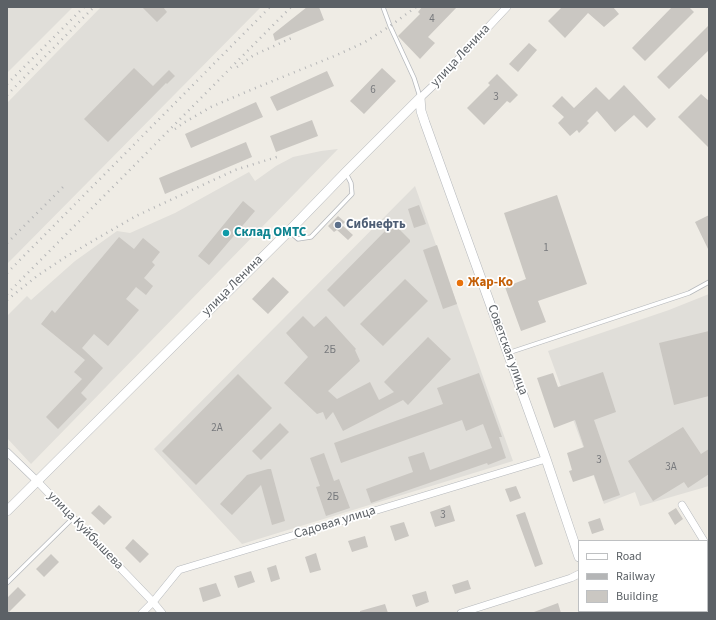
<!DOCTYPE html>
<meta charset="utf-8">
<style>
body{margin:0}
#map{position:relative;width:716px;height:620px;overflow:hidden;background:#efece5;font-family:"Source Sans 3",sans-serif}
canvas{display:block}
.frame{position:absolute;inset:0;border:8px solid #5c6166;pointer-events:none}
.legend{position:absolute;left:578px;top:540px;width:130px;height:72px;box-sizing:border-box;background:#fff;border:1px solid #bec0c2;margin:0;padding:5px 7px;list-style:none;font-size:12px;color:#5c6166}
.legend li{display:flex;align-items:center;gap:8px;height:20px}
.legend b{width:20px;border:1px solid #bec0c2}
</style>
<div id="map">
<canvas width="716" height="620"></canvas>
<div class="frame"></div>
<ul class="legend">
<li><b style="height:5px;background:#fff"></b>Road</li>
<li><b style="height:5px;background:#b4b5b6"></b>Railway</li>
<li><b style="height:11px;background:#cac7c2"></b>Building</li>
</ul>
</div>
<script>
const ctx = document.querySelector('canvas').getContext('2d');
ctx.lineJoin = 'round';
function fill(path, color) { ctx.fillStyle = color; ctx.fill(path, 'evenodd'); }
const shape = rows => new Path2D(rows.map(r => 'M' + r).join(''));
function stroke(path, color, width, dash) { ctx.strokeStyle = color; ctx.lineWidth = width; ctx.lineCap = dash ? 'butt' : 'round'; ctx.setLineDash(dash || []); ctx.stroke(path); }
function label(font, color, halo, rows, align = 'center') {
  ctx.font = font + ' "Source Sans 3",sans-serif'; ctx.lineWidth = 3.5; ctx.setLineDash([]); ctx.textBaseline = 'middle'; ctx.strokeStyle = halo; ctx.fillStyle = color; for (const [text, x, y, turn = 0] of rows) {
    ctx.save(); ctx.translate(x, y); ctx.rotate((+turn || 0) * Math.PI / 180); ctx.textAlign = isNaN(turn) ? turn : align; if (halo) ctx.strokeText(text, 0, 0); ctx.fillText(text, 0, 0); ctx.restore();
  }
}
fill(shape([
 [7,7,73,7,7,73],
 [101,7,261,7,7,264,7,103],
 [338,149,31,464,7,438,7,316,27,296,31,300,75,261,117,231,130,233,175,213,249,172,255,181,276,166,293,157,321,151],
 [415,186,513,461,242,544,154,449],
 [709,294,709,486,640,506,635,492,604,504,548,351,669,310]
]), '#e0ded9');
fill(shape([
 [142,7,163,7,167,12,157,22],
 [307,7,319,7,324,20,275,41,273,34],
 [422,7,457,7,428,37,435,43,420,59,398,36,420,14,418,12],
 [562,7,613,7,619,14,604,27,588,13,565,38,548,21],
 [672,7,689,7,694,12,645,61,632,48],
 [709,25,709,50,669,89,657,77],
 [529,43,537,50,518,72,509,64],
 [134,68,153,86,169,70,175,76,167,84,166,83,108,142,84,119],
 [382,68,396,81,364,114,350,101],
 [327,71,334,86,277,111,270,97],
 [497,74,518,95,510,103,507,101,484,125,467,108,490,85,488,83],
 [624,85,656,119,647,128,634,115,615,132,597,111,587,121,589,123,579,133,577,130,570,136,558,123,564,117,552,106,562,96,574,108,596,87,609,100],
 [701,94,709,101,709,148,678,117],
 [256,102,263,117,191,148,185,134],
 [312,120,318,136,276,152,270,136],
 [246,142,252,157,165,194,159,178],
 [557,195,587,284,538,301,546,322,521,331,505,287,526,279,504,213],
 [243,201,255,211,209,265,198,256],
 [419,205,426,224,414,228,408,209],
 [709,215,709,251,695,222],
 [338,216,345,222,342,225,353,235,348,240,337,230,334,232,328,226],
 [393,223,410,240,410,242,344,307,327,290],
 [119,237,134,249,143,238,160,252,152,262,155,265,144,278,153,286,146,295,136,287,126,299,139,310,108,346,94,334,82,348,103,368,81,393,87,399,58,429,46,417,82,379,74,372,85,360,41,324,52,310,55,313],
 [437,245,457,304,443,309,423,250],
 [273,277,289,292,268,314,252,299],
 [405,279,428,301,383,346,360,324],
 [303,316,314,327,326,316,356,349,355,350,360,361,328,391,337,399,370,382,379,400,394,392,384,382,428,337,451,359,408,405,403,400,343,431,333,412,326,420,323,412,317,414,284,383,308,357,286,333],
 [709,331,709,396,674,405,659,343],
 [603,372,616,412,594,420,620,495,603,501,594,475,573,482,569,471,572,470,567,453,584,447,575,420,554,428,537,378,553,373,558,387],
 [479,373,502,437,499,437,506,458,488,465,487,463,371,503,366,489,413,472,408,457,424,452,430,470,492,448,483,424,466,431,462,420,341,463,334,443,443,404,437,388],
 [238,374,272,408,196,485,162,451],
 [280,423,289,432,261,460,252,451],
 [683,427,701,454,709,449,709,474,688,488,684,482,653,501,628,461],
 [324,453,334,481,339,479,350,508,326,516,316,487,320,486,310,458],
 [268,469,271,469,285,521,272,525,261,485,232,515,220,504,247,475],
 [516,486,521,498,510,502,505,489],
 [99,505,112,517,104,525,91,513],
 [450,505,455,521,435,527,430,512],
 [676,508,683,519,675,525,668,513],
 [525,512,543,564,535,567,516,515],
 [600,518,604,530,592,534,588,522],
 [404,522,409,536,395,541,390,526],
 [365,536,368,547,352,552,348,541],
 [133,539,149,554,140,563,125,548],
 [316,553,321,570,310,573,305,557],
 [51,554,59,562,44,577,36,569],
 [276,565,280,579,271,582,267,568],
 [251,571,255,582,238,588,234,576],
 [468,580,471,589,455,594,452,585],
 [216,583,221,596,203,602,199,588],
 [18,587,26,595,8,613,7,613,7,598],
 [426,591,429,602,416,607,412,595],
 [558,603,561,613,534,613,534,612],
 [385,604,388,613,360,613,360,611]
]), '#cac7c2');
const service = shape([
 [383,7,390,26,414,78,420,97],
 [290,232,298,239,311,237,352,194,351,183,346,173],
 [508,353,689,293,709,282],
 [7,583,73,518]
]);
const minor = shape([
 [420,98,436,83,507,7],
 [7,452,37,481,153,602,162,613],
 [682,505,704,541],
 [707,547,709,550],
 [142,613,153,602,179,570,546,459],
 [461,613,571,578,579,574]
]);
const tertiary = shape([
 [420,98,421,111,425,123,546,459,579,557],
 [7,511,289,231,346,172,420,98],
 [598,611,598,613]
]);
stroke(service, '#b5b8bc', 5);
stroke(minor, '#b5b8bc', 8);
stroke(tertiary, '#b5b8bc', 10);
stroke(service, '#fff', 3.5);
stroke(minor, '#fff', 7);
stroke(tertiary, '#fff', 9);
stroke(shape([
 [237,67,254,55,294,37],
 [7,84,84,7],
 [7,95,94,7],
 [175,129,185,122,211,107,253,89,337,55,365,42,390,26,416,7],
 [7,243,66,184],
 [7,273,270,7],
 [7,294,291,7],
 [7,300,37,276,67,256,136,216,235,170,280,156]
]), '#b4b5b6', 2.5, [1, 5]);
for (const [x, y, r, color] of [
 [338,225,4,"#5c6f8a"],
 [226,233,4,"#0f9aa8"],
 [460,283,4,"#e8710a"]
]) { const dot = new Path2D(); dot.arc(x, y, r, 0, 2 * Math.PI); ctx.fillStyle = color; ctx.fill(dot); stroke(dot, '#fff', 1.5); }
label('11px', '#787a7d', null, [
 ["4",432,20],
 ["6",373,91],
 ["3",496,98],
 ["1",546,249],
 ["2Б",330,351],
 ["2А",217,429],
 ["3",599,461],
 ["3А",671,468],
 ["2Б",333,498],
 ["3",443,516]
]);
label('13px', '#5c6166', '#fff', [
 ["улица Ленина",461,56,-47],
 ["улица Ленина",233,286,-45],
 ["Советская улица",507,350,70],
 ["Садовая улица",335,523,-17],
 ["улица Куйбышева",85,531,46]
]);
label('bold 13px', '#4e5e75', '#fff', [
 ["Сибнефть",346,225]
], 'left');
label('bold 13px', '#0d838f', '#fff', [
 ["Склад ОМТС",234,233]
], 'left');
label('bold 13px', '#c56008', '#fff', [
 ["Жар-Ко",468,283]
], 'left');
</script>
